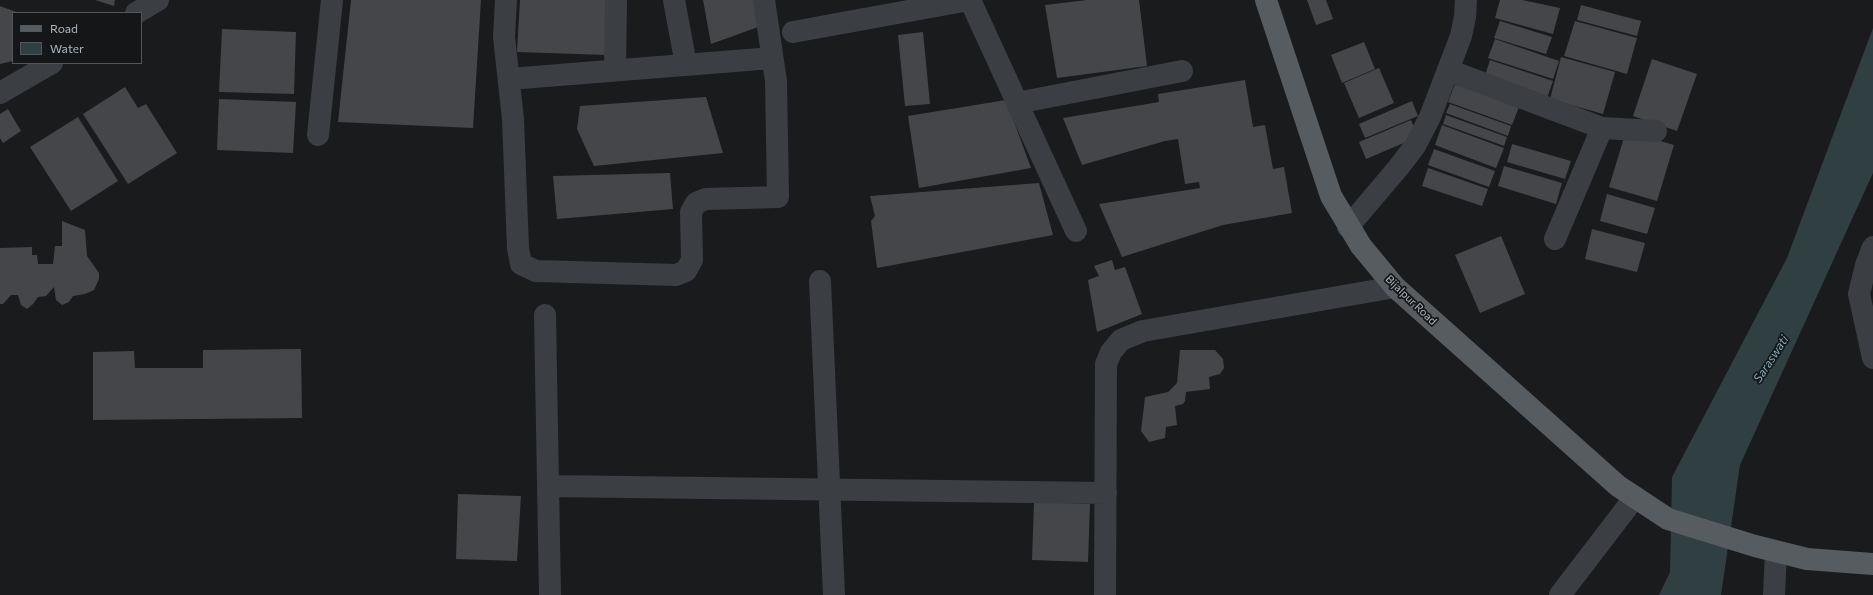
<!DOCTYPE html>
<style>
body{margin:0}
#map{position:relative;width:1873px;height:595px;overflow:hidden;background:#1a1b1d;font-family:Commissioner,sans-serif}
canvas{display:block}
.legend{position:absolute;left:12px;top:12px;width:130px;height:52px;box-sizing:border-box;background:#151618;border:1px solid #51565a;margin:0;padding:5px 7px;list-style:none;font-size:12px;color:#acb6bd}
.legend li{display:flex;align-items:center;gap:8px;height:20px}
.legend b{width:20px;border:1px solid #51565a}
</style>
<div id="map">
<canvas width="1873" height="595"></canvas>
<ul class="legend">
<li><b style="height:5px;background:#575c61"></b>Road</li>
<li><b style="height:11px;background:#2f3f42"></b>Water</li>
</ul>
</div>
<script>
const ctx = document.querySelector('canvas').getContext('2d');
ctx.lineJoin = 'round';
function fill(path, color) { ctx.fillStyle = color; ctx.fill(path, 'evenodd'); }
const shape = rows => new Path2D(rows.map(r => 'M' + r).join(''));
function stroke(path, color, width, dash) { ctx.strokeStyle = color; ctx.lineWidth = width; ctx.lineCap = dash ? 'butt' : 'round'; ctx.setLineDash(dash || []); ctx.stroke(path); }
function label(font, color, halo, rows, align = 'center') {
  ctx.font = font + ' Commissioner,sans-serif'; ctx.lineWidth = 3.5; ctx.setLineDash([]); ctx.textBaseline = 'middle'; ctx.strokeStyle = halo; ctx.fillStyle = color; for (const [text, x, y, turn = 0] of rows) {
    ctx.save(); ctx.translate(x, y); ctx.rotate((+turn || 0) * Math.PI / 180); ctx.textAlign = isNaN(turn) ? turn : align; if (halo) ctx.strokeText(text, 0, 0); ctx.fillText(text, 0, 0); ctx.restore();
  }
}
fill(shape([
 [1873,28,1873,173,1740,465,1721,595,1659,595,1670,572,1672,477,1787,258]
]), '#2f3f42');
fill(shape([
 [95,0,115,0,114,6],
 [351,0,481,0,473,128,338,122],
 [520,0,607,0,607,55,517,52],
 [703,0,756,0,761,26,711,44],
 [1087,0,1139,0,1147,66,1057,78,1045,5],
 [1307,0,1326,0,1333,19,1316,25],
 [1500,0,1522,0,1560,8,1553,34,1495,18],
 [1581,5,1641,21,1637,36,1577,20],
 [0,6,19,13,13,13,13,61,0,64],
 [1500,21,1552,37,1546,54,1494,38],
 [1575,21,1637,38,1627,74,1564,56],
 [222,29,296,32,294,94,219,92],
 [923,32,930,104,905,106,898,35],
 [1495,39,1559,61,1553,79,1488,58],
 [1364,42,1375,69,1342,83,1331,55],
 [1561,57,1615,72,1603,114,1550,99],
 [1652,59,1697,74,1677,131,1633,116],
 [1490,60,1553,81,1547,98,1484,79],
 [1379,68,1394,103,1359,118,1344,83],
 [1245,80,1253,127,1265,125,1273,169,1284,167,1292,213,1223,225,1122,257,1099,204,1200,188,1199,182,1185,184,1178,139,1165,141,1082,165,1063,118,1159,102,1158,94],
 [1455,84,1519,107,1512,125,1448,102],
 [125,87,138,108,146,104,177,153,128,184,83,114],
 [706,97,723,153,594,166,577,129,580,106],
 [219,99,296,102,293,153,217,150],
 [1006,100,1031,168,919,188,908,116],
 [1412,101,1418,116,1365,138,1359,124],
 [1450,104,1511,126,1508,136,1446,113],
 [8,109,21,131,3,143,0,138,0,114],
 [1446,115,1507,137,1504,146,1443,124],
 [78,117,118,181,71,211,30,147],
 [1411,120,1418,137,1366,159,1359,142],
 [1442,125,1504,148,1496,168,1435,145],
 [1626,131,1674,145,1657,201,1609,187],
 [1512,144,1571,161,1565,179,1507,162],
 [1434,149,1495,171,1489,187,1428,165],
 [1504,166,1562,183,1556,204,1498,186],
 [1428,168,1488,189,1482,206,1422,186],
 [670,173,673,209,557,219,553,176],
 [1039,183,1053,235,877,268,871,221,875,216,870,196],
 [1607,194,1655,208,1647,234,1600,221],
 [62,221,85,230,87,256,99,273,99,279,94,290,85,294,73,296,69,302,62,305,56,300,54,287,46,296,38,297,33,304,27,309,21,305,18,295,11,295,3,304,0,304,0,248,32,247,32,255,37,255,38,264,53,264,55,246,62,246],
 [1592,229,1645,243,1637,272,1585,259],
 [1501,236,1525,294,1480,313,1455,255],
 [1112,260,1115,270,1125,267,1142,314,1097,332,1088,280,1099,276,1094,266],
 [301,349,302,418,93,420,93,352,134,351,135,368,203,368,203,350],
 [1180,350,1215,350,1223,359,1224,368,1220,374,1209,377,1210,389,1186,392,1185,401,1183,404,1175,406,1177,425,1166,427,1165,438,1149,442,1141,431,1145,397,1168,392,1177,383],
 [458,494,521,496,517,561,456,559],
 [1034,502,1090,504,1088,562,1032,560]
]), '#44464a');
stroke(shape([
 [506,0,504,37,513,119,518,248,521,264,536,271,676,275,686,271,692,260,691,212,696,203,706,199,778,197,776,81,764,0],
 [674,0,686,65],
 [970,0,1076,231],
 [136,13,158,0],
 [793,32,969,0],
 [615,70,616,0],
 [1448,70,1602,128,1656,131],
 [509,79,772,58],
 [0,93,52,63],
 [1017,103,1182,71],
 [318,135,332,0],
 [1348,227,1398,168,1415,146,1430,117,1461,36,1465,17,1466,0],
 [1555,239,1602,128],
 [1873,247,1866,265,1859,294,1873,358],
 [820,281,834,595],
 [545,315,550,595],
 [548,486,1106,493],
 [1105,595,1106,364,1111,352,1121,340,1143,331,1395,287],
 [1560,595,1635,497],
 [1774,595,1776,552]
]), '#3b3e42', 22);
stroke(shape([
 [1266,0,1331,196,1361,246,1395,287,1618,486,1668,519,1755,546,1807,559,1873,564]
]), '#575c61', 22);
label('11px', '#acb6bd', '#151618', [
 ["Bijalpur Road",1411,300,44]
]);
label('italic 12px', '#82aeb9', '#151618', [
 ["Saraswati",1771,359,-57]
]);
</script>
